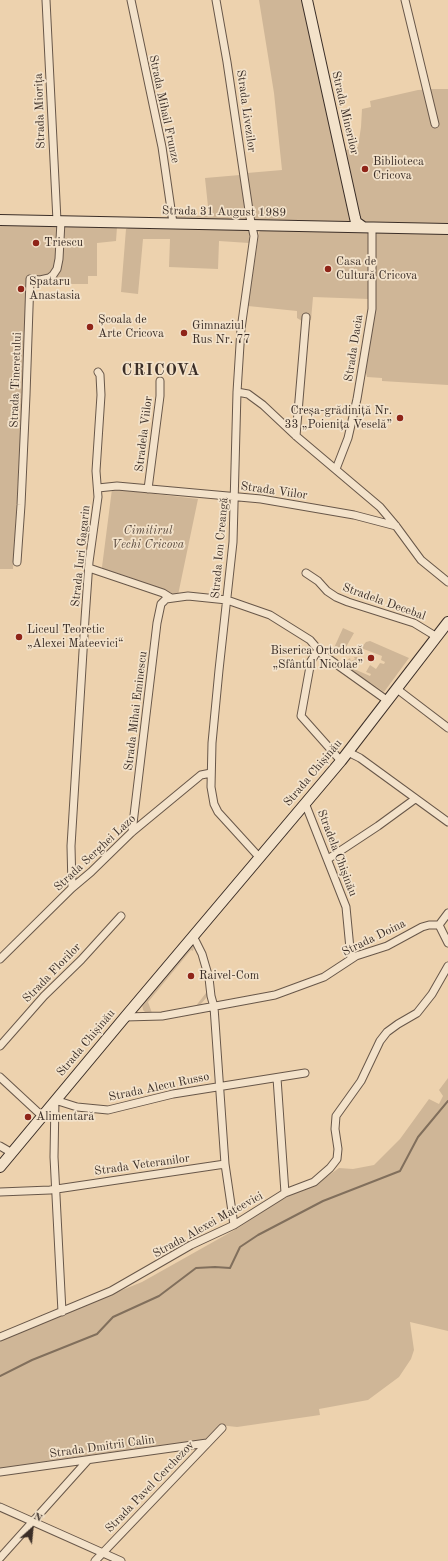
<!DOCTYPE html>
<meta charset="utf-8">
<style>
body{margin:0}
#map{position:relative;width:448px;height:1561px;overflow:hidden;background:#edd2ae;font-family:"Old Standard TT",serif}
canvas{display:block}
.north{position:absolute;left:12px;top:1509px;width:40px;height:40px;-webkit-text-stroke:3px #f3e2ca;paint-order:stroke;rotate:27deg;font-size:11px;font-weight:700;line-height:16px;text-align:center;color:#3b2e27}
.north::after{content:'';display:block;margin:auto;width:14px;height:18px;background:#3b2e27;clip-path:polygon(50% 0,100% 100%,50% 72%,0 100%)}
</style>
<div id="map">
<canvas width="448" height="1561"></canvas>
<div class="north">N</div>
</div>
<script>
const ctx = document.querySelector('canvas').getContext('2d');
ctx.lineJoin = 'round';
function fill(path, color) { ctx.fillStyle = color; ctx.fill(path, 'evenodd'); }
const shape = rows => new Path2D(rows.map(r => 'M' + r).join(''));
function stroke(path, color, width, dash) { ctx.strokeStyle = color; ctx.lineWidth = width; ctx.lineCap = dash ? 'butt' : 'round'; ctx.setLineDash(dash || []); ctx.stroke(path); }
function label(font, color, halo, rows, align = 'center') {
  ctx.font = font + ' "Old Standard TT",serif'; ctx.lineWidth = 3.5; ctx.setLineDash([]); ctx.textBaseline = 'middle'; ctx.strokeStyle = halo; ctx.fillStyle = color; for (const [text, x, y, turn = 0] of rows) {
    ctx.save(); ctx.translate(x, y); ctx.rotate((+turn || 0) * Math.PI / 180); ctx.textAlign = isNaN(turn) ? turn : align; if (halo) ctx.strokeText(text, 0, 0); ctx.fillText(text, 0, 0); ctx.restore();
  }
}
fill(shape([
 [259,0,303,0,349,213,350,221,348,223,256,220,254,219,247,173,282,170,274,93],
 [432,89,448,89,448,225,361,223,346,150,358,147,361,127,362,109,371,107,370,101,418,90],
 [240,175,244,190,244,209,248,214,248,220,176,219,173,216,209,216,205,178],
 [0,225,117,227,116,241,97,243,97,276,88,276,88,284,34,284,29,383,23,391,13,569,0,569],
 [130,227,247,229,249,231,249,243,219,241,218,269,169,267,170,239,143,239,138,294,121,292,126,229],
 [263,229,366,231,370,234,369,299,313,297,311,320,302,321,297,318,297,311,248,306,259,232],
 [376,232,448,233,448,385,382,381,382,378,367,377,365,369,374,308],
 [112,489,198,499,178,595,172,595,103,570,102,567],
 [343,628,354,633,342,654,333,650],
 [370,641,409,658,384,692,342,664,350,658,351,661,355,659,354,657,357,657,359,660,354,669,370,676,371,674,366,672,370,665,376,669,380,663,384,664,385,662,381,660,382,656,361,648,366,642],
 [193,944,194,946,193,951,191,950,148,1002,152,1013,195,1007,206,993,208,994,206,998,196,1010,147,1014,143,1010,142,1004,189,946],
 [448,1078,448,1331,410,1322,414,1350,411,1359,399,1377,368,1400,319,1409,320,1415,237,1427,219,1425,205,1440,0,1470,0,1341,8,1336,142,1282,238,1228,277,1202,322,1180,339,1168,353,1169,374,1165,400,1139,429,1099,439,1104,443,1096,439,1090]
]), '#cfb697');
stroke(shape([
 [0,1376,32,1360,97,1334,113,1317,159,1296,196,1268,215,1267,230,1268,240,1247,258,1235,323,1201,400,1171,418,1137,448,1101]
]), '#816f5c', 2);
const street = shape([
 [46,0,57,221],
 [131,0,162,147,173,223],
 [216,0,227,62,250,217,254,236,241,329,237,392,233,542,219,670,212,743,211,787,214,804,218,812,259,857],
 [405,0,435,124],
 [237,392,248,394,263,405,296,436,380,507,396,526,421,560,448,582],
 [296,436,306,317],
 [336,469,348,438,357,399,372,309,372,228],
 [98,488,117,486,261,499,354,515,396,526],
 [148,489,160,396,160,381],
 [17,562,21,505,26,395,30,279,40,280,49,278,53,275,57,269,59,259,61,221],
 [89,568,163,593,171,598],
 [306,573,318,581,327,591,336,597,348,602,414,623,437,637],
 [318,650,311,661,301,716,341,761],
 [397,689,448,728],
 [348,752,360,758,448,822],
 [305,803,346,907,351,959],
 [132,832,157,623,161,604,166,599,188,596,227,600,270,615,310,640,322,654,388,701],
 [328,859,378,826,415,799],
 [72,888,71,846,85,619,89,562,98,497,96,471,101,395,100,375,98,372],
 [439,925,448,943],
 [439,925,448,913],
 [193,936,202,954,209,978,211,996,214,1007,225,1164,234,1225],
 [0,959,72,888,91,872,132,832,201,775,211,773],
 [125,1017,162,1016,275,995,324,977,356,956,387,946,422,927,429,925,439,925],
 [0,1046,44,996,81,960,121,916],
 [0,1077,42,1116],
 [277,1078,285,1193],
 [0,1146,12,1153],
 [0,1192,50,1190,225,1164],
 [62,1312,54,1157,55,1100,77,1107,108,1110,173,1094,305,1073],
 [0,1337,111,1291,191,1245,234,1225,285,1193,314,1182,330,1168,337,1159,338,1149,335,1129,336,1116,361,1081,380,1041,387,1032,398,1024,417,1013,432,994,448,966],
 [0,1472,207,1443],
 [0,1507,121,1561],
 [0,1558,88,1460],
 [95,1561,222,1428]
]);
const secondary = shape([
 [307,0,355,218,356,222,363,227],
 [0,220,448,229],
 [0,1167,125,1017,341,761,448,622]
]);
stroke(street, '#685749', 9);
stroke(secondary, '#3b2e27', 12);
stroke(street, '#f3e2ca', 7);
stroke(secondary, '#f3e2ca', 10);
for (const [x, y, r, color] of [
 [365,169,4,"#8f2418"],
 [36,243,4,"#8f2418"],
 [328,269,4,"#8f2418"],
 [21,289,4,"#8f2418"],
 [90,327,4,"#8f2418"],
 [184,333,4,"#8f2418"],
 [400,418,4,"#8f2418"],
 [19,637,4,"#8f2418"],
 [371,658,4,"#8f2418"],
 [191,976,4,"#8f2418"],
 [28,1117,4,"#8f2418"]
]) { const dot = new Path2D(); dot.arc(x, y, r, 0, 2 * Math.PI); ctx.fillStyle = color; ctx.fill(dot); stroke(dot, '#f3e2ca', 1.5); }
label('12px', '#3b2e27', '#f3e2ca', [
 ["Strada Mihail Frunze",164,109,78],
 ["Strada Miorița",40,111,-92],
 ["Strada Livezilor",246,111,82],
 ["Strada Minerilor",345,113,77],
 ["Strada 31 August 1989",224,212,1],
 ["Strada Dacia",354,348,-81],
 ["Strada Tineretului",16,380,-88],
 ["Stradela Viilor",144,434,-83],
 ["Strada Viilor",274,491,8],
 ["Strada Ion Creangă",220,548,-85],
 ["Strada Iuri Gagarin",81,556,-84],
 ["Stradela Decebal",384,602,20],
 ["Strada Mihai Eminescu",136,711,-83],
 ["Strada Chișinău",313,773,-50],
 ["Strada Serghei Lazo",95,853,-43],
 ["Stradela Chişinău",337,853,69],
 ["Strada Doina",374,938,-26],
 ["Strada Florilor",52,973,-46],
 ["Strada Chișinău",86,1043,-50],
 ["Strada Alecu Russo",159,1087,-12],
 ["Strada Veteranilor",142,1165,-8],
 ["Strada Alexei Mateevici",208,1225,-29],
 ["Strada Dmitrii Calin",102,1447,-8],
 ["Strada Pavel Cerchezov",150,1487,-46]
]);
label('12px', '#3b2e27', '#f3e2ca', [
 ["Biblioteca",373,162],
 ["Cricova",373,176],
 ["Triescu",44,243],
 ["Casa de",336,262],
 ["Cultură Cricova",336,276],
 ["Spataru",29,282],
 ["Anastasia",29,296],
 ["Școala de",98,320],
 ["Arte Cricova",98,334],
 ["Gimnaziul",192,326],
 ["Rus Nr. 77",192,340],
 ["Creșa-grădiniță Nr.",392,411,"right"],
 ["33 „Poienița Veselă”",392,425,"right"],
 ["Liceul Teoretic",27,630],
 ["„Alexei Mateevici“",27,644],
 ["Biserica Ortodoxă",363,651,"right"],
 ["„Sfântul Nicolae”",363,665,"right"],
 ["Raivel-Com",199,976],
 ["Alimentară",36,1117]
], 'left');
label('italic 12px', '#59493d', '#f3e2ca', [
 ["Cimitirul",148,531],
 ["Vechi Cricova",148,545]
]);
ctx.letterSpacing = '1px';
label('bold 16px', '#3b2e27', '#f3e2ca', [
 ["CRICOVA",161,371]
]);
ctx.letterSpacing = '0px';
</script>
